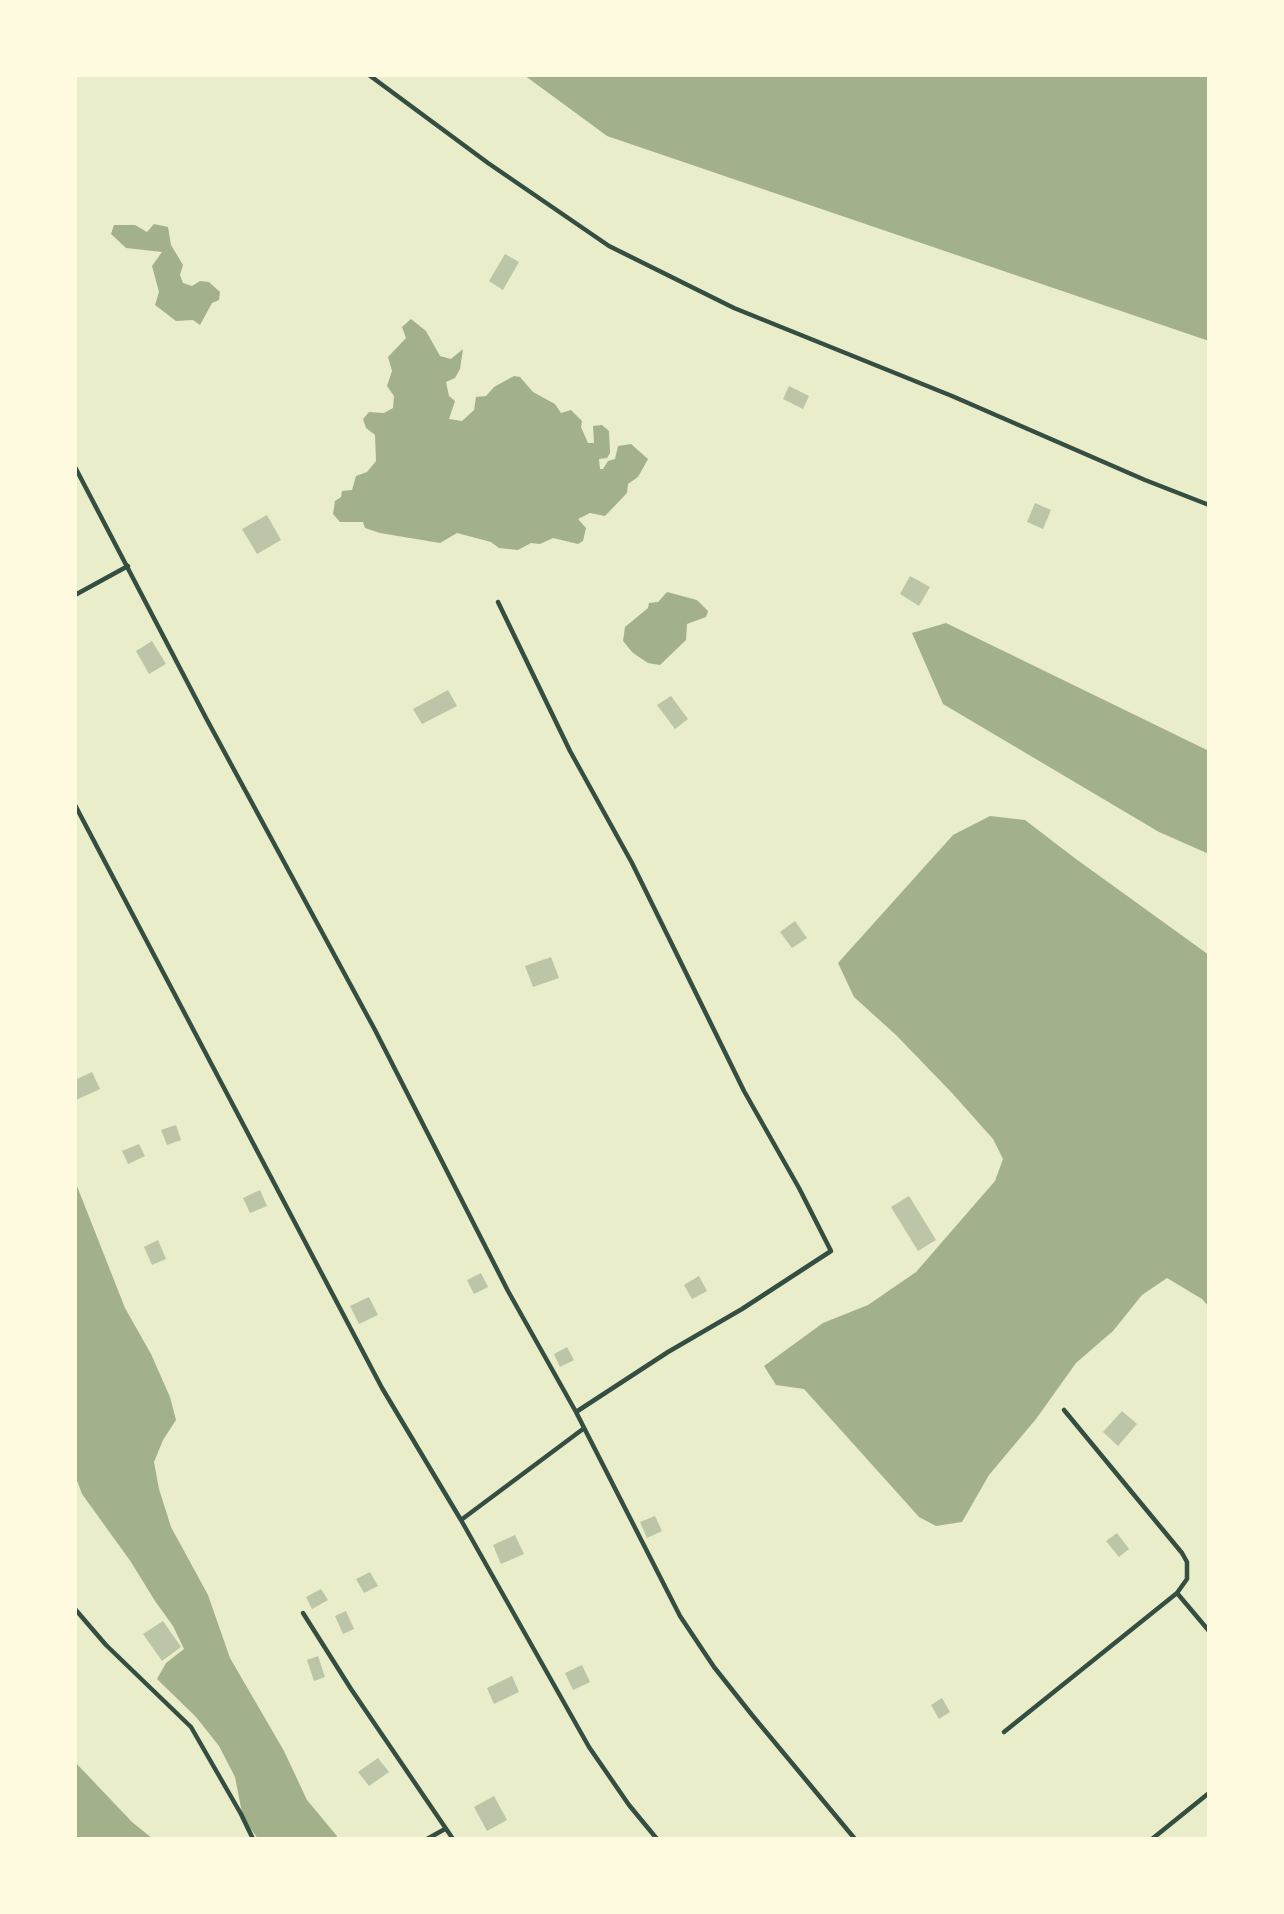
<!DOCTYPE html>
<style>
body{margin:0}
#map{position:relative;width:1284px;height:1914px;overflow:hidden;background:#e9edc9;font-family:"Open Sans",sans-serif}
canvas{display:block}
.frame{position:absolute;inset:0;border:77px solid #fefae0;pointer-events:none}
</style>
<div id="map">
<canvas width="1284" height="1914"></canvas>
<div class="frame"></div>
</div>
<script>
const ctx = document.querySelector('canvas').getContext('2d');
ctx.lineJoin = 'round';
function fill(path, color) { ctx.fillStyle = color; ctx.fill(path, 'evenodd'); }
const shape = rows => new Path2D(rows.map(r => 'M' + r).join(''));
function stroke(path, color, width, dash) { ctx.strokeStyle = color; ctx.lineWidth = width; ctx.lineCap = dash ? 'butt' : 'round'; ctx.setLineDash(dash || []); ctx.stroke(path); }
fill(shape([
 [524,75,1209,75,1209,341,607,136],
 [154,224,168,227,171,245,183,265,180,275,183,283,192,286,200,281,209,282,220,292,219,300,212,303,200,325,193,320,176,321,155,305,159,292,152,266,162,252,126,248,111,234,114,225,135,225,147,232],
 [411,319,426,331,440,356,451,359,463,349,460,369,455,378,446,382,449,396,455,401,449,419,462,421,474,410,476,397,486,396,494,387,514,376,520,377,533,392,555,404,561,413,571,410,582,421,581,427,588,443,594,443,593,426,602,425,609,431,610,453,607,458,599,459,600,469,603,469,608,461,615,459,618,446,631,444,648,459,638,477,628,484,627,493,605,516,590,513,578,519,586,528,583,541,578,544,553,538,540,544,531,543,518,550,499,548,491,542,457,533,440,543,380,533,365,528,363,522,340,522,333,514,335,501,341,497,342,491,352,490,356,476,367,472,376,461,375,435,366,428,363,419,369,412,384,413,393,408,394,396,387,386,392,371,388,357,406,338,402,327],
 [667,592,697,600,708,611,706,617,687,624,686,640,660,665,648,663,633,653,623,641,625,627,648,608,649,603,658,602],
 [946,623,1209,751,1209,854,1159,832,943,704,912,633],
 [990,816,1025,820,1076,859,1209,955,1209,1307,1202,1299,1167,1278,1142,1295,1113,1331,1076,1363,1036,1419,989,1475,962,1522,936,1526,919,1517,804,1389,776,1385,764,1366,823,1323,868,1305,916,1272,995,1181,1003,1159,993,1139,952,1093,896,1035,854,997,838,963,953,835],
 [75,1181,125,1308,151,1354,170,1397,176,1420,163,1440,154,1462,159,1489,171,1527,208,1595,230,1658,284,1751,307,1800,337,1836,336,1839,258,1839,243,1818,235,1777,219,1746,196,1717,157,1679,166,1663,184,1649,173,1626,155,1601,131,1562,82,1494,75,1475],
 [75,1762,132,1822,153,1839,75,1839]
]), '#a3b18a');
fill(shape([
 [505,254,519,262,503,290,489,281],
 [789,386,809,396,803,409,783,399],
 [1035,503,1051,510,1043,529,1027,522],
 [267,515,281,540,257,554,242,529],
 [910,576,930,587,919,606,900,594],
 [152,641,166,664,149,674,136,651],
 [448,690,457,706,422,724,413,709],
 [671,696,688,719,675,729,657,705],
 [795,921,807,938,792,948,780,932],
 [551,957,559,978,533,987,525,966],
 [92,1072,100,1089,76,1100,75,1080],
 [176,1125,181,1140,167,1145,161,1130],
 [139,1144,145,1156,128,1164,122,1151],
 [260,1190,267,1206,250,1213,243,1198],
 [909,1196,936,1240,918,1251,891,1207],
 [158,1240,166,1259,152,1265,144,1247],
 [481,1273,488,1287,474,1294,467,1280],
 [699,1276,707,1291,692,1299,684,1285],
 [369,1297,378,1315,359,1324,350,1306],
 [567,1347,574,1360,560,1367,554,1354],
 [1122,1411,1137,1424,1118,1446,1103,1432],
 [655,1516,662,1531,647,1538,640,1522],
 [1117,1533,1129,1549,1119,1557,1106,1541],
 [515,1535,524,1554,501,1564,493,1545],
 [370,1572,378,1586,364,1593,356,1579],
 [321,1589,328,1600,312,1609,306,1597],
 [346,1611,354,1629,343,1634,335,1616],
 [163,1621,181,1647,162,1661,143,1634],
 [318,1656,325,1677,314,1681,307,1660],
 [582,1665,590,1682,573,1690,565,1673],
 [512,1676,519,1692,494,1704,487,1688],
 [942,1698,950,1712,939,1719,931,1705],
 [378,1758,389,1772,369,1786,358,1772],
 [494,1796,507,1820,487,1831,474,1807]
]), '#bcc5a7');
stroke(shape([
 [369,75,488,163,609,246,734,308,952,396,1145,480,1209,505],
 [75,467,206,718,375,1030,508,1291,576,1412,680,1616,714,1667,752,1715,855,1839],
 [75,595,128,566],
 [498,602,570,751,632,863,744,1091,799,1188,831,1251,742,1309,668,1352,576,1412],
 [75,805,382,1388,461,1520,589,1747,629,1805,657,1839],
 [461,1520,583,1429],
 [1177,1593,1209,1631],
 [75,1609,106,1645,191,1727,241,1814,253,1839],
 [303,1613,351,1689,453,1839],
 [1004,1732,1177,1593,1187,1579,1187,1562,1182,1553,1064,1410],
 [427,1839,445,1829],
 [1152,1839,1209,1793]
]), '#344e41', 4.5);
</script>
